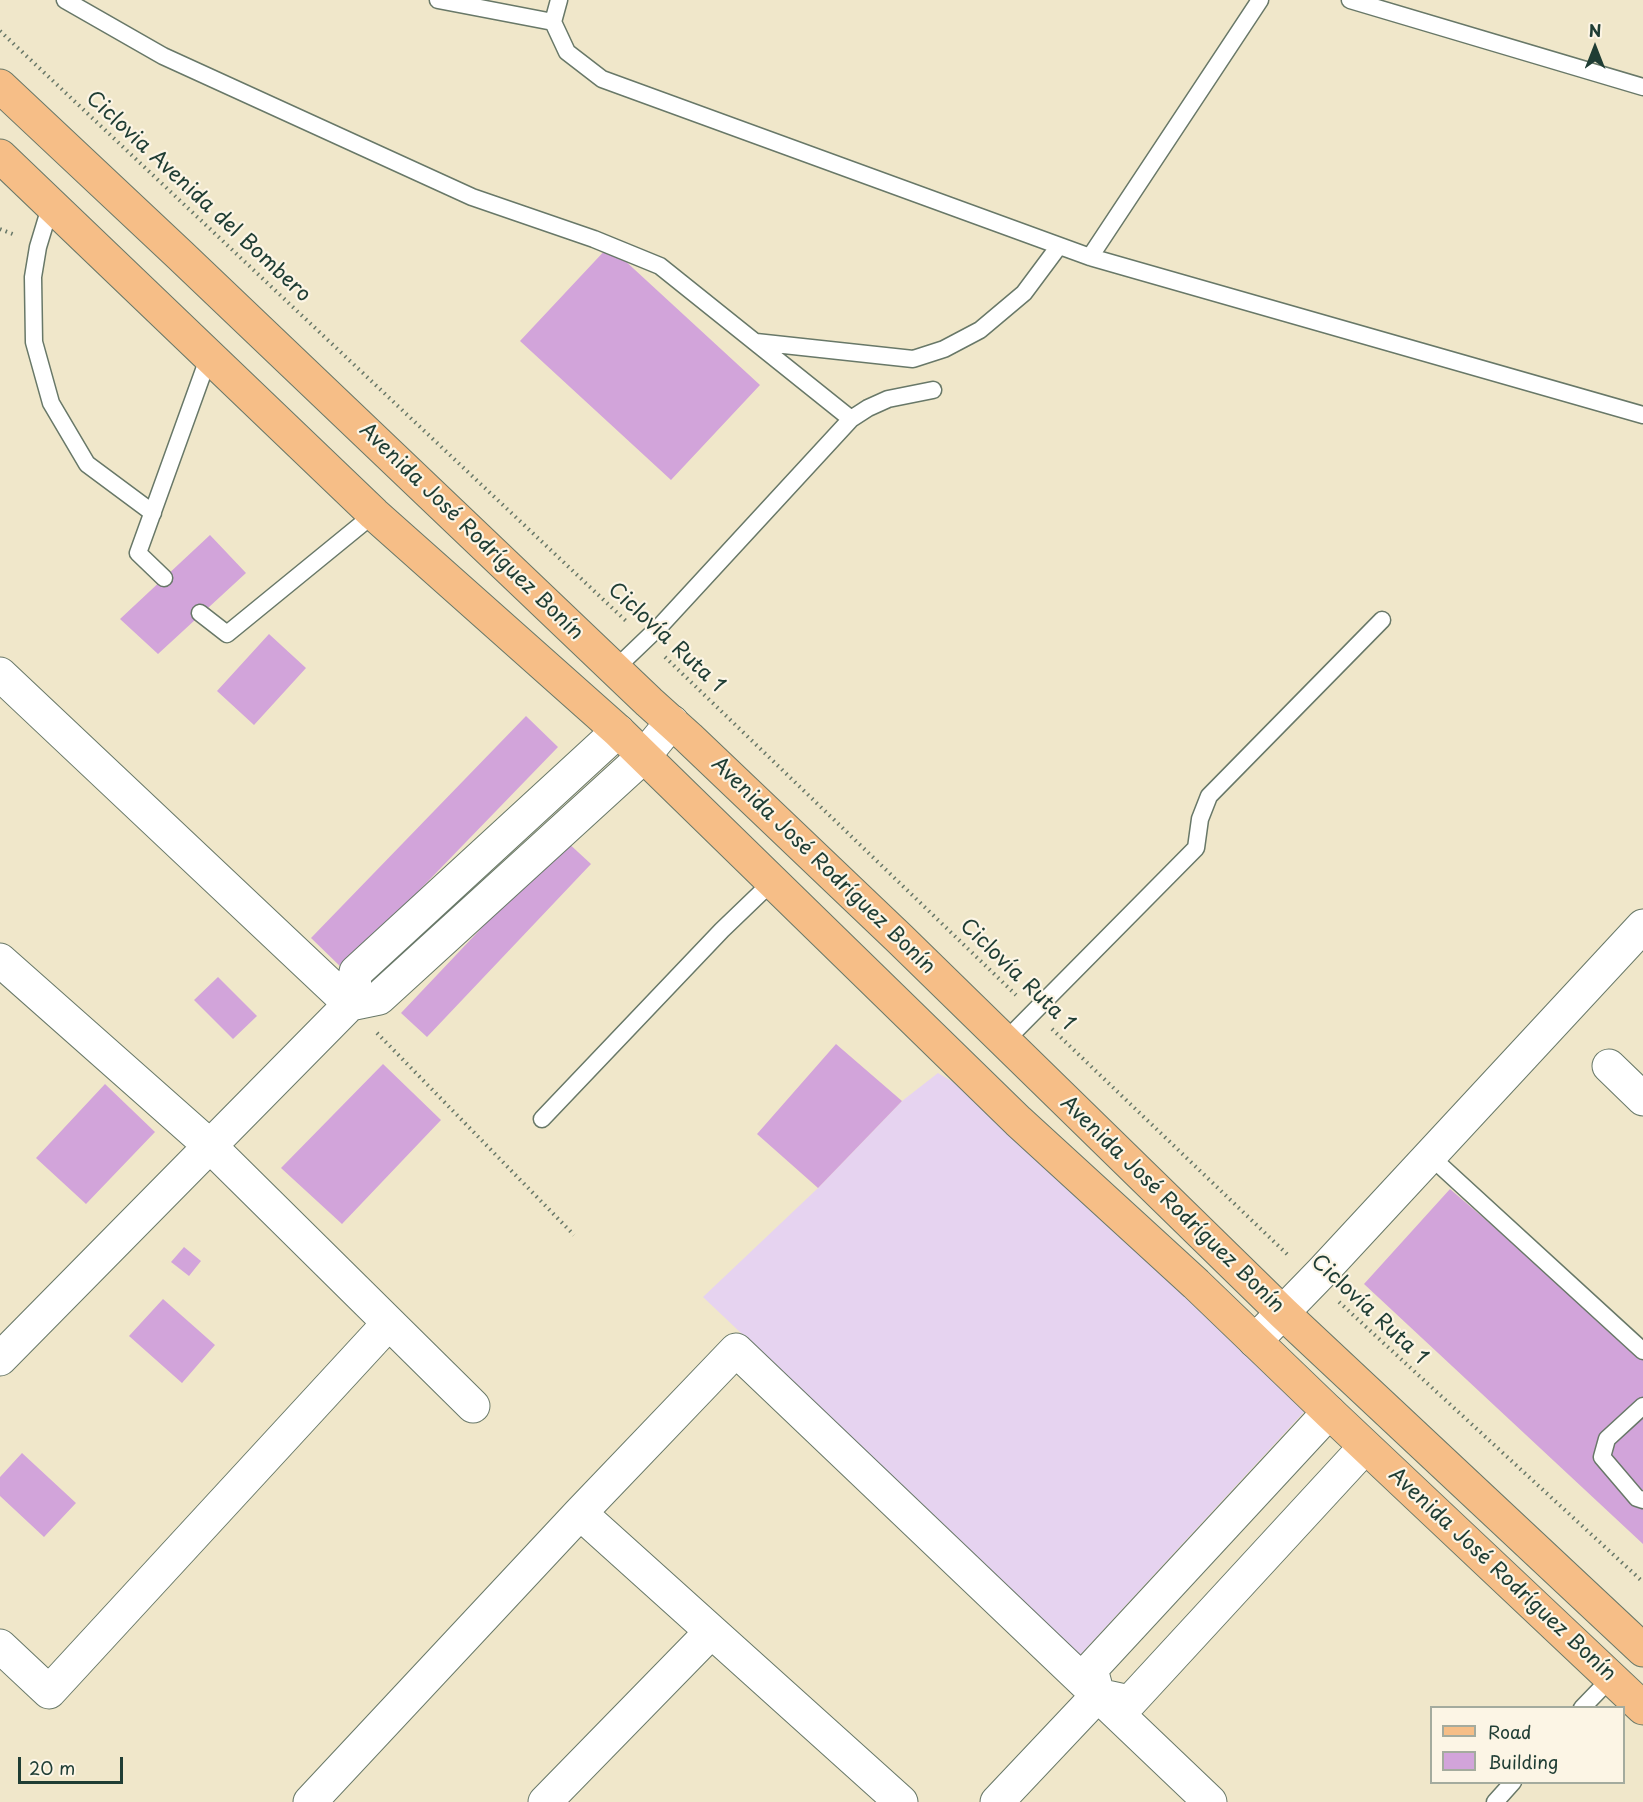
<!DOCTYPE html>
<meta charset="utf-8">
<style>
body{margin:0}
#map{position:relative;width:1643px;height:1802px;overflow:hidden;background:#f0e7ca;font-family:"Playpen Sans",sans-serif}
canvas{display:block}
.legend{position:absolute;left:1430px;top:1706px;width:195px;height:78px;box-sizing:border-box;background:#fcf5e5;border:2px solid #a4ab9e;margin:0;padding:8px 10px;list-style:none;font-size:18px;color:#1f3d34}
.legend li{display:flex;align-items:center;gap:12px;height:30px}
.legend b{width:30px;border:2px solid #a4ab9e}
.north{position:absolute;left:1565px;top:18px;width:60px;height:60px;-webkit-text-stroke:4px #fcf5e5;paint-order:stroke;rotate:0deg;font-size:16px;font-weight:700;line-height:24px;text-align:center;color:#1f3d34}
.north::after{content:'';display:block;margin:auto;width:21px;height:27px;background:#1f3d34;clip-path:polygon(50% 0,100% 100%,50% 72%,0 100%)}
.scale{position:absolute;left:18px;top:1757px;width:105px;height:27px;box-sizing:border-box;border:3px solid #1f3d34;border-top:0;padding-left:8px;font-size:18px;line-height:21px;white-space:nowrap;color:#1f3d34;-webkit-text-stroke:4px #fcf5e5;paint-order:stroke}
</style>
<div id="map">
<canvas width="1643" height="1802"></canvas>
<ul class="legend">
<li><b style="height:8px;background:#f6be87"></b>Road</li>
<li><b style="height:16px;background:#d2a4da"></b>Building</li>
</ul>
<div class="north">N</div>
<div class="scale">20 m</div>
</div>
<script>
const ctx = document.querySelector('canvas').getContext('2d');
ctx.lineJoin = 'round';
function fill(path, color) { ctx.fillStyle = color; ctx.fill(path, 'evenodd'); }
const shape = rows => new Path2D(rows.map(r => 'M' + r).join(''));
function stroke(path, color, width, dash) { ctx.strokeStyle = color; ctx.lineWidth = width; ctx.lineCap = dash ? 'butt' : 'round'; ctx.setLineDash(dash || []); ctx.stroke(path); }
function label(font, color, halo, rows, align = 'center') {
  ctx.font = font + ' "Playpen Sans",sans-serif'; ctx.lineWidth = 4.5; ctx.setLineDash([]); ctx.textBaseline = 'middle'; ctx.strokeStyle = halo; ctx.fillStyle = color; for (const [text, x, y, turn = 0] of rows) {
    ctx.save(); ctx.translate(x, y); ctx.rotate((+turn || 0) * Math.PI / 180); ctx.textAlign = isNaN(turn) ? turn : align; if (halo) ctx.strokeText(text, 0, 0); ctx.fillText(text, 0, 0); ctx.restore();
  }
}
fill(shape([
 [938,1073,1018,1121,1212,1322,1304,1412,1080,1655,703,1297,818,1188,902,1101]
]), '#e6d3f0');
fill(shape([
 [609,246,760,385,671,480,520,341],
 [210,535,246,573,158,654,120,619],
 [269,634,306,668,254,725,217,691],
 [526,716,558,747,343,969,311,938],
 [565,840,591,864,427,1037,401,1013],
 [218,977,257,1016,233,1039,194,1000],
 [836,1044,902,1101,818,1188,757,1134],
 [383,1064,441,1120,342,1224,281,1168],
 [105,1084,155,1132,86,1204,36,1158],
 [1450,1189,1643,1355,1643,1544,1364,1284],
 [184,1247,201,1261,189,1276,171,1262],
 [163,1299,215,1345,182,1383,129,1336],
 [22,1453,76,1503,44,1537,0,1496,0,1477]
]), '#d2a4da');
const lane = shape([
 [65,0,163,56,472,197,594,239,660,266,851,419],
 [438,0,553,22,567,52,602,79,1090,257,1643,415],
 [1350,0,1643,87],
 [553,22,559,0],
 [51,204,38,247,33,277,34,342,51,403,87,464,153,513],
 [1090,257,1260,0],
 [756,342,913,359,944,349,980,330,1024,293,1059,246],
 [164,578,138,553,209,356],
 [200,613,227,634,374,514],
 [615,669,662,624,851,419,868,408,888,399,933,390],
 [1004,1042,1196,848,1200,819,1209,796,1382,620],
 [542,1119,722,930,773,881],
 [1430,1156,1643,1351],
 [1643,1406,1607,1439,1602,1457,1637,1498,1643,1500],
 [1582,1708,1611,1678],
 [1495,1802,1513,1782]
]);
const street = shape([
 [0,674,350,1004],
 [0,960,210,1146,473,1406],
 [350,1004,356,972,618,731],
 [1609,1066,1643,1099],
 [1255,1341,1323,1271,1643,926],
 [0,1359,350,1004,379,998,644,756,672,722],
 [580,1513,901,1802],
 [0,1646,49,1692,388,1324],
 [1098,1695,1130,1702,1365,1447],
 [1098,1695,1091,1669,1329,1412],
 [310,1802,580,1513,736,1350,1210,1802],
 [545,1802,711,1632],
 [997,1802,1098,1695]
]);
const primary = shape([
 [0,86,180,255,649,702,689,738,900,939,1283,1313,1643,1650],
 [0,156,374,514,618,731,1018,1121,1196,1284,1329,1412,1643,1708]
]);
stroke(lane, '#687868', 19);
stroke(street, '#687868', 35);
stroke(primary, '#687868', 35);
stroke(shape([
 [0,31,626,621],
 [0,229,15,235],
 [665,657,1016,995],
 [1052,1029,1289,1256],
 [377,1033,574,1235],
 [1339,1302,1643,1582]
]), '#687868', 4, [1.5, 4.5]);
stroke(lane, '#fff', 16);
stroke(street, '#fff', 33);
stroke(primary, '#f6be87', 33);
label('21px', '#1f3d34', '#fcf5e5', [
 ["Ciclovia Avenida del Bombero",198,197,43],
 ["Avenida José Rodríguez Bonín",471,532,44],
 ["Ciclovía Ruta 1",666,638,43],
 ["Avenida José Rodríguez Bonín",823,866,44],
 ["Ciclovía Ruta 1",1017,975,44],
 ["Avenida José Rodríguez Bonín",1172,1205,44],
 ["Ciclovía Ruta 1",1369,1310,43],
 ["Avenida José Rodríguez Bonín",1502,1575,43]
]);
</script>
